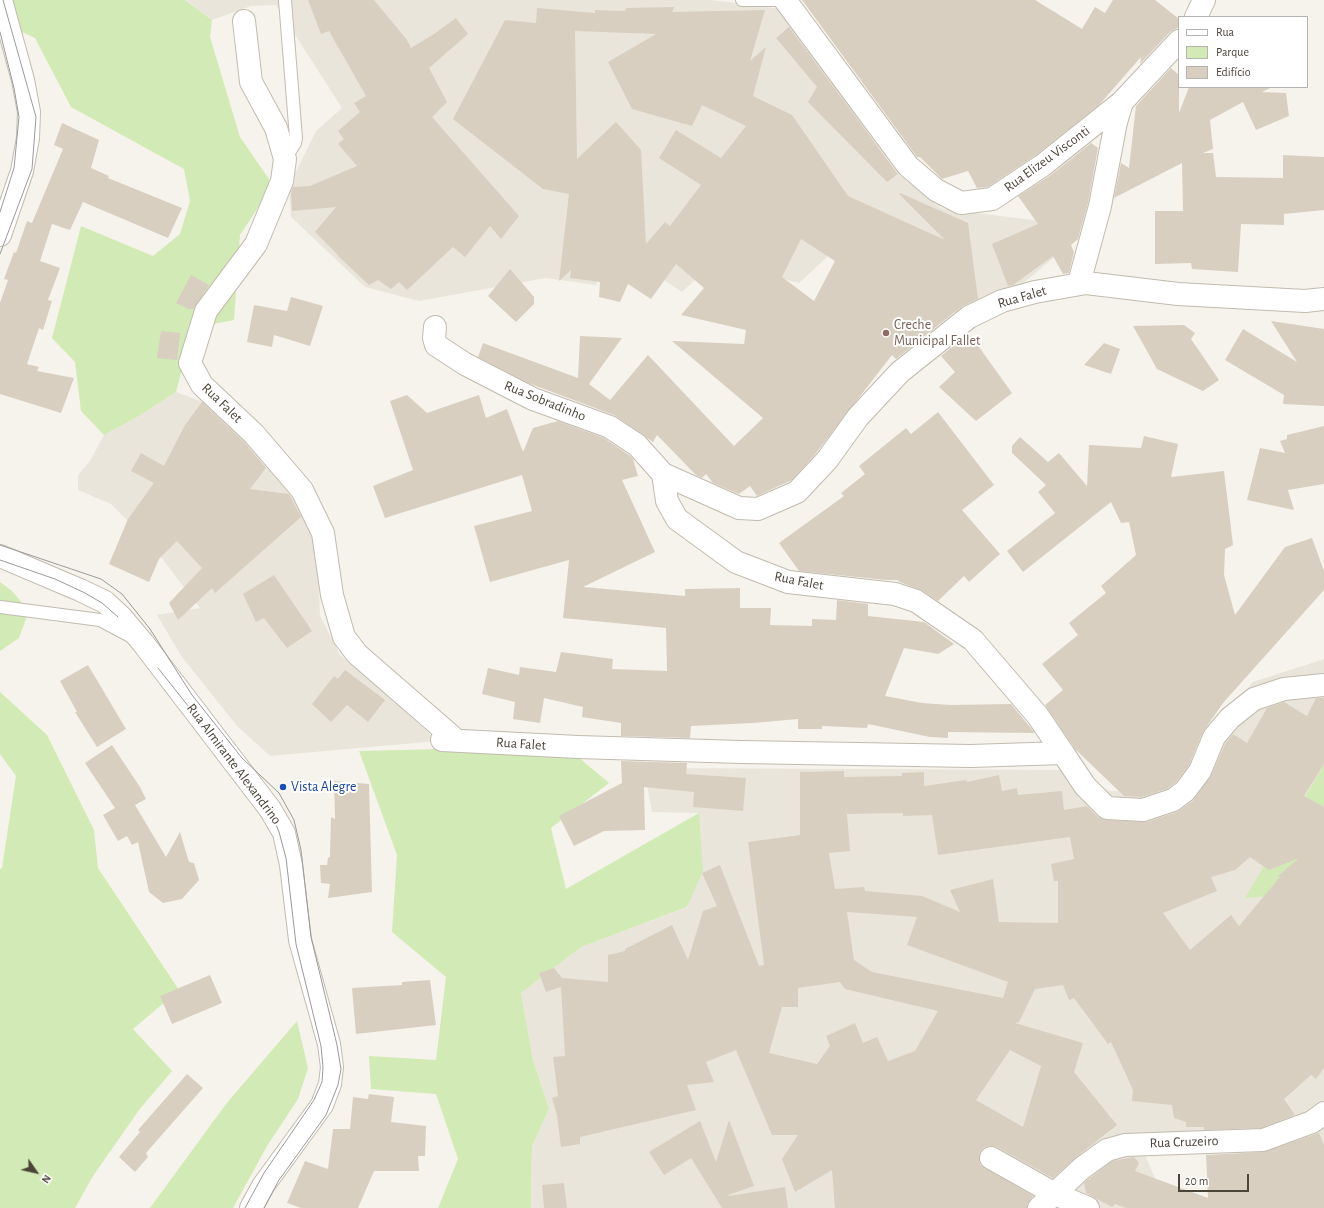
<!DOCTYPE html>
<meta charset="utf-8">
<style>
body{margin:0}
#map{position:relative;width:1324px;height:1208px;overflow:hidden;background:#f6f3ec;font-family:"Alegreya Sans",sans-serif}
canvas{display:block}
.legend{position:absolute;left:1178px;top:16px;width:130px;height:72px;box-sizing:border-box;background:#fff;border:1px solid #b7b4b0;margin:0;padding:5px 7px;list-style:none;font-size:12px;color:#4b4439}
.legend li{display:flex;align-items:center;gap:8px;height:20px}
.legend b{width:20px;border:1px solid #b7b4b0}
.north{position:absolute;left:16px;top:1152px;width:40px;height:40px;-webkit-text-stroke:3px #fff;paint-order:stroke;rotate:124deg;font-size:11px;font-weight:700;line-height:16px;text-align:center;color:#4b4439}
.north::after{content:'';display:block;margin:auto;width:14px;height:18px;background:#4b4439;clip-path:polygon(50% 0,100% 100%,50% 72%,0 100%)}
.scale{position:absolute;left:1178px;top:1174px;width:71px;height:18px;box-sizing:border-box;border:2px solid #4b4439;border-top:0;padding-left:5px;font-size:12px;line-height:14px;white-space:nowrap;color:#4b4439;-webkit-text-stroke:3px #fff;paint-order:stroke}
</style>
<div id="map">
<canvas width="1324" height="1208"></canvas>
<ul class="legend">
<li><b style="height:5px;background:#fff"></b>Rua</li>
<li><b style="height:11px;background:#d2eab5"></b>Parque</li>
<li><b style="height:11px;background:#d8cfc1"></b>Edifício</li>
</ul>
<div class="north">N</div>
<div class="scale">20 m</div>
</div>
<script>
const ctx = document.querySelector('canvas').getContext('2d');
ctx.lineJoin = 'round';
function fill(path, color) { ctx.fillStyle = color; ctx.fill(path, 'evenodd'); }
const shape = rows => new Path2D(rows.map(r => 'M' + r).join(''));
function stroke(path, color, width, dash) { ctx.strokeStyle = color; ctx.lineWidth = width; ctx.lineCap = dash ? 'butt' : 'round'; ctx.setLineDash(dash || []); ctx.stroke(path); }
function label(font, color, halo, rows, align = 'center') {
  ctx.font = font + ' "Alegreya Sans",sans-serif'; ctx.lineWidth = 4; ctx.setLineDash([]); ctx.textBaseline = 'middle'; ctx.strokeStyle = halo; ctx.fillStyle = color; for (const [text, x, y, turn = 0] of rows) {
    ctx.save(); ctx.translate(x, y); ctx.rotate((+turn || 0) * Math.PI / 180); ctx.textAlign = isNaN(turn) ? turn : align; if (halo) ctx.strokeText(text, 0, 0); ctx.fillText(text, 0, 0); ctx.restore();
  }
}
fill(shape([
 [186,0,710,0,764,6,778,9,842,94,894,171,943,209,1050,222,1066,247,993,309,961,314,953,311,839,246,799,283,764,274,726,250,682,292,655,274,607,253,596,285,546,278,419,301,365,287,291,217,289,186,316,131,342,108,276,5,251,6,212,20],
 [176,392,224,410,269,461,311,525,318,569,320,616,340,655,385,692,437,741,270,756,237,726,182,657,157,615,200,608,151,544,111,504,78,490,78,475,90,461,104,435,139,416],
 [1324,659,1324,1186,1263,1205,1245,1137,1138,1139,1168,1208,531,1208,532,1146,549,1109,533,1060,521,993,581,947,688,907,699,813,652,812,644,768,1068,770,1109,791,1159,792,1179,777,1219,721,1253,682]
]), '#eae5da');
fill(shape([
 [0,0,185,0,212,20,210,37,240,137,273,185,240,235,234,320,193,328,176,392,139,416,104,435,81,411,75,362,52,338,81,226,153,256,180,234,190,201,184,169,71,107,35,38,0,22],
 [0,582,12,591,29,611,19,638,0,651],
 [0,692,47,735,94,830,98,868,179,990,133,1029,172,1071,139,1110,93,1176,75,1208,0,1208,0,869,2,868,16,776,0,754],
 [565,746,609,783,551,828,566,889,699,813,703,871,687,907,581,947,521,993,533,1060,549,1109,532,1146,531,1208,438,1208,458,1159,436,1094,371,1089,369,1056,436,1060,446,977,392,932,397,855,359,751],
 [1324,765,1324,892,1245,898],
 [297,1021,308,1068,298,1099,267,1146,233,1208,150,1208,226,1104]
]), '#d2eab5');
fill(shape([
 [308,0,374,0,407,40,411,48,434,34,456,18,468,34,429,68,447,102,432,117,519,216,501,239,490,226,465,257,453,247,407,290,399,282,391,289,378,280,369,285,338,256,338,255,315,232,336,207,292,211,291,193,293,187,310,186,357,166,338,144,344,139,338,131,360,112,354,103,366,96,329,31,321,34],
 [802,0,1035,0,1082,29,1095,7,1105,13,1113,0,1155,0,1179,19,1179,27,1170,32,1140,64,1141,57,1099,105,1036,155,988,187,977,188,968,171,942,179,920,157,917,157],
 [674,7,672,12,765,10,750,61,766,47,753,96,792,115,848,196,945,240,899,194,900,193,968,223,978,299,961,307,896,359,892,355,813,457,792,480,757,496,750,486,739,494,713,483,706,474,702,478,696,475,657,435,653,442,614,415,528,383,478,357,483,343,578,378,580,336,622,338,589,384,610,400,648,355,734,446,763,418,672,341,744,344,746,330,681,315,704,288,676,264,651,299,628,284,620,302,599,297,600,282,570,278,571,270,559,281,569,194,543,189,453,119,505,20,536,23,537,8,595,13,595,10,625,11,626,8],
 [575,31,656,34,608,62,632,109,692,126,702,105,746,126,721,158,676,130,659,158,701,185,670,226,665,222,646,244,641,150,616,122,577,159],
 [801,239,835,261,814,301,782,277],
 [789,27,898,174,887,182,808,102,817,87,776,38],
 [1171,68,1179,75,1179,113,1189,87,1272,87,1262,92,1286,93,1289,116,1256,130,1243,102,1210,120,1213,149,1203,153,1213,153,1216,177,1283,178,1283,155,1324,157,1324,210,1284,214,1284,225,1241,224,1238,272,1192,269,1191,263,1155,264,1155,211,1183,211,1182,163,1114,198,1121,163,1129,168,1136,106],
 [62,123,99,140,91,168,109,176,108,178,182,208,168,238,83,202,70,230,52,224,40,261,60,268,48,300,52,301,43,330,39,328,27,364,39,367,37,371,74,378,61,413,0,394,0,303,8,280,4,279,14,252,16,253,27,221,32,223,63,149,54,145],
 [1091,143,1098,148,1088,203,1078,239,1071,245,1074,252,1069,273,1063,274,1053,256,1013,285,1008,286,992,244,1038,224,1018,196,1051,175],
 [510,269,534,297,534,304,516,322,488,296],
 [191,275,209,285,193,309,188,309,176,303],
 [291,297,323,306,310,346,274,335,272,347,247,342,254,305,287,311],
 [1271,321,1324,329,1324,406,1283,404,1284,395,1225,360,1243,329,1297,362],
 [1184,325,1195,333,1191,339,1219,380,1203,391,1157,369,1133,326],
 [161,331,180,333,177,360,157,358],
 [969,333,1012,393,976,421,939,387,955,372,941,356],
 [1104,343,1120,349,1111,374,1084,365],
 [407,395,427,413,479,395,486,418,507,409,523,452,533,428,558,421,604,438,629,455,633,459,638,476,622,480,655,552,583,587,685,596,685,589,740,588,740,608,771,608,770,625,812,626,812,619,836,620,837,600,868,604,868,616,924,622,954,644,938,654,904,648,885,696,922,703,950,705,1011,704,1035,733,948,732,948,738,930,737,868,724,867,728,822,726,822,729,798,729,798,719,753,723,691,726,690,738,621,736,621,723,582,717,583,707,544,698,540,723,513,719,515,702,482,694,488,668,519,675,520,667,556,672,561,652,613,659,612,669,667,671,666,628,563,618,569,560,490,582,474,526,532,511,522,475,385,518,373,486,413,470,390,401],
 [202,402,245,443,266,468,250,489,289,494,301,517,215,593,212,588,178,620,169,603,202,568,177,541,159,559,149,582,109,564,128,519,154,483,131,471,141,453,164,466,185,425],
 [938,412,994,485,962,510,1000,554,969,582,964,576,938,601,923,591,900,582,897,580,886,580,799,571,779,543,844,496,841,493,865,474,859,466,906,428,911,434],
 [1324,426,1324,484,1288,490,1294,510,1247,500,1260,448,1285,453,1280,441,1287,439,1287,435],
 [1144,436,1178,444,1171,477,1224,471,1233,545,1225,549,1224,575,1235,615,1285,547,1312,538,1324,571,1324,590,1223,703,1203,732,1189,765,1176,782,1167,789,1141,797,1124,796,1075,749,1045,705,1063,690,1042,664,1078,635,1069,623,1106,593,1101,586,1136,555,1129,522,1121,523,1111,502,1023,572,1007,551,1055,513,1038,492,1046,485,1012,453,1012,446,1020,437,1048,462,1059,453,1087,486,1089,445,1141,448],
 [274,575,312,631,287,648,264,618,256,622,243,594],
 [88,665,126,729,97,747,75,712,77,712,60,681],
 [345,670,385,700,368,722,347,705,331,722,312,704,334,676,338,679],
 [1316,698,1324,698,1324,764,1304,796,1324,807,1324,1068,1316,1079,1311,1075,1284,1099,1295,1115,1261,1128,1204,1130,1204,1127,1186,1127,1186,1122,1174,1118,1172,1105,1132,1101,1133,1090,1111,1042,1108,1044,1074,998,1069,1000,1063,985,1035,989,1019,1022,1015,1023,1083,1043,1074,1072,1117,1125,1075,1158,1053,1178,997,1147,990,1146,984,1147,980,1152,979,1158,980,1165,1033,1196,1027,1204,1027,1208,835,1208,832,1170,795,1192,782,1159,798,1135,772,1135,736,1050,706,1062,714,1082,687,1085,696,1110,580,1137,580,1144,561,1147,557,1115,552,1098,558,1096,553,1057,565,1056,561,987,546,992,539,973,554,968,562,978,608,982,608,955,625,951,625,949,672,925,688,960,703,911,717,906,702,873,720,865,759,966,764,965,748,842,800,835,800,772,844,771,844,777,902,776,902,773,924,772,924,786,966,780,967,782,999,775,1002,791,1017,788,1018,795,1062,791,1064,810,1087,806,1098,817,1106,820,1147,822,1177,812,1193,801,1211,776,1225,744,1233,734,1247,743,1267,708,1284,702,1307,716],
 [903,813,903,816,932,815,938,855,1070,837,1074,859,1051,864,1054,881,1058,881,1058,923,999,922,993,879,950,890,960,912,922,896,865,891,864,887,835,889,829,853,850,851,847,814],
 [1250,857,1269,870,1299,858,1278,876,1280,877,1239,926,1231,915,1190,950,1163,913,1217,891,1211,877,1235,870],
 [847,912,917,917,907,945,1008,982,1003,998,872,972,854,960],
 [840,982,845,989,938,1011,915,1051,888,1061,877,1037,863,1043,855,1023,826,1036,830,1046,817,1064,769,1053,782,1007,798,1007,798,988],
 [1010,1050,1041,1066,1023,1127,976,1100],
 [112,745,140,787,146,799,135,805,166,857,180,832,189,862,194,863,199,880,182,899,163,903,149,892,138,842,132,845,127,836,118,841,103,815,115,808,85,763],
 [621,761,687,763,686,774,746,778,743,811,693,807,694,792,644,787,645,830,604,831,574,846,559,816,622,783],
 [334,781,369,784,372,892,328,898,330,884,321,883,320,865,327,865,328,858,330,857,331,817,335,819],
 [210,975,222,1003,172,1024,160,996],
 [430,980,436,1025,356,1034,352,988,402,985,402,982],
 [187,1074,203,1088,146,1153,148,1157,135,1172,119,1157,140,1132,138,1130],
 [369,1094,394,1097,391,1122,426,1126,425,1156,418,1156,419,1171,374,1171,358,1208,301,1208,287,1203,305,1161,328,1169,333,1129,350,1129,353,1097,368,1099],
 [729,1120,754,1186,728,1195,729,1196,785,1187,788,1208,722,1208,691,1158,664,1175,649,1152,700,1121,716,1162],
 [1319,1133,1324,1145,1324,1208,1126,1208,1115,1204,1112,1207,1086,1193,1084,1183,1090,1178,1112,1161,1134,1157,1139,1163,1135,1171,1208,1198,1206,1155,1264,1152],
 [564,1183,567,1208,544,1208,542,1185]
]), '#d8cfc1');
const service = shape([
 [285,0,296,138,295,143,285,159],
 [742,0,785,0],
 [0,607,100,620,132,637]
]);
const minor = shape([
 [785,0,908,166,936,190,961,203,992,199,1043,165,1122,102,1179,41],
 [1196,17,1204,0],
 [244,21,251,82,276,128,285,159,282,181,256,244,206,311,190,363,202,385,254,434,302,490,323,533,332,595,344,637,357,654,456,740],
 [1079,283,1100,206,1116,122,1122,102],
 [435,327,434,338,436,345,465,364,533,399,610,427,637,445,663,474],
 [442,740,578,747,741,752,971,756,1063,753,1038,716,973,640,916,601,895,594,788,582,736,562,677,519,667,501,663,474,739,508,758,509,797,492,827,460,858,417,900,372,969,317,1002,301,1035,292,1086,283,1178,294,1305,301,1324,299],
 [1063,753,1085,786,1107,808,1143,810,1173,800,1185,791,1200,771,1214,737,1230,718,1254,699,1284,689,1324,685],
 [991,1158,1055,1194,1088,1208],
 [1039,1208,1082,1168,1107,1150,1125,1145,1263,1140,1312,1122,1324,1113]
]);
const tertiary = shape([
 [0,235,22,171,28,138,29,112,23,80,1,0],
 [0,556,80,590,105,602,122,618,143,643,270,809,284,833,291,865,300,940,329,1044,332,1067,330,1084,322,1105,263,1186,251,1208]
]);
stroke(service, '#c2bbae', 14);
stroke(minor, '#c2bbae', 24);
stroke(tertiary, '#c2bbae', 24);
stroke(service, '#fff', 12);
stroke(minor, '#fff', 22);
stroke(tertiary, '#fff', 22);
stroke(shape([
 [0,32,14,88,19,117,14,168,0,212],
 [0,254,32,169,36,117,3,0],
 [0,545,101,579,122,594,150,629,192,695,242,758,279,793,294,820,301,850,311,937,337,1045,341,1069,338,1085,326,1115,279,1180,264,1208],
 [0,560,55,579,85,593,102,603,118,617],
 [158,668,269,808,279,832,286,858,296,944,321,1046,323,1067,322,1082,314,1100,264,1173,245,1208]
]), '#9a9a9a', 1);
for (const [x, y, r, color] of [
 [886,333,4,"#8d6e63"],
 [283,787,4,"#1a4fb4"]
]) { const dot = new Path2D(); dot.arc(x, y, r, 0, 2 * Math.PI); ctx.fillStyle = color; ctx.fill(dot); stroke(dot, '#fff', 1.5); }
label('14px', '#4b4439', '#fff', [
 ["Rua Elizeu Visconti",1047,159,-36],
 ["Rua Falet",1022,297,-16],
 ["Rua Sobradinho",545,401,22],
 ["Rua Falet",222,403,44],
 ["Rua Falet",799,581,11],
 ["Rua Falet",521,744,4],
 ["Rua Almirante Alexandrino",234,764,53],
 ["Rua Cruzeiro",1184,1142,-2]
]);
label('14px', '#785e54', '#fff', [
 ["Creche",894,325],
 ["Municipal Fallet",894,341]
], 'left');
label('14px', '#164399', '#fff', [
 ["Vista Alegre",291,787]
], 'left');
</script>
